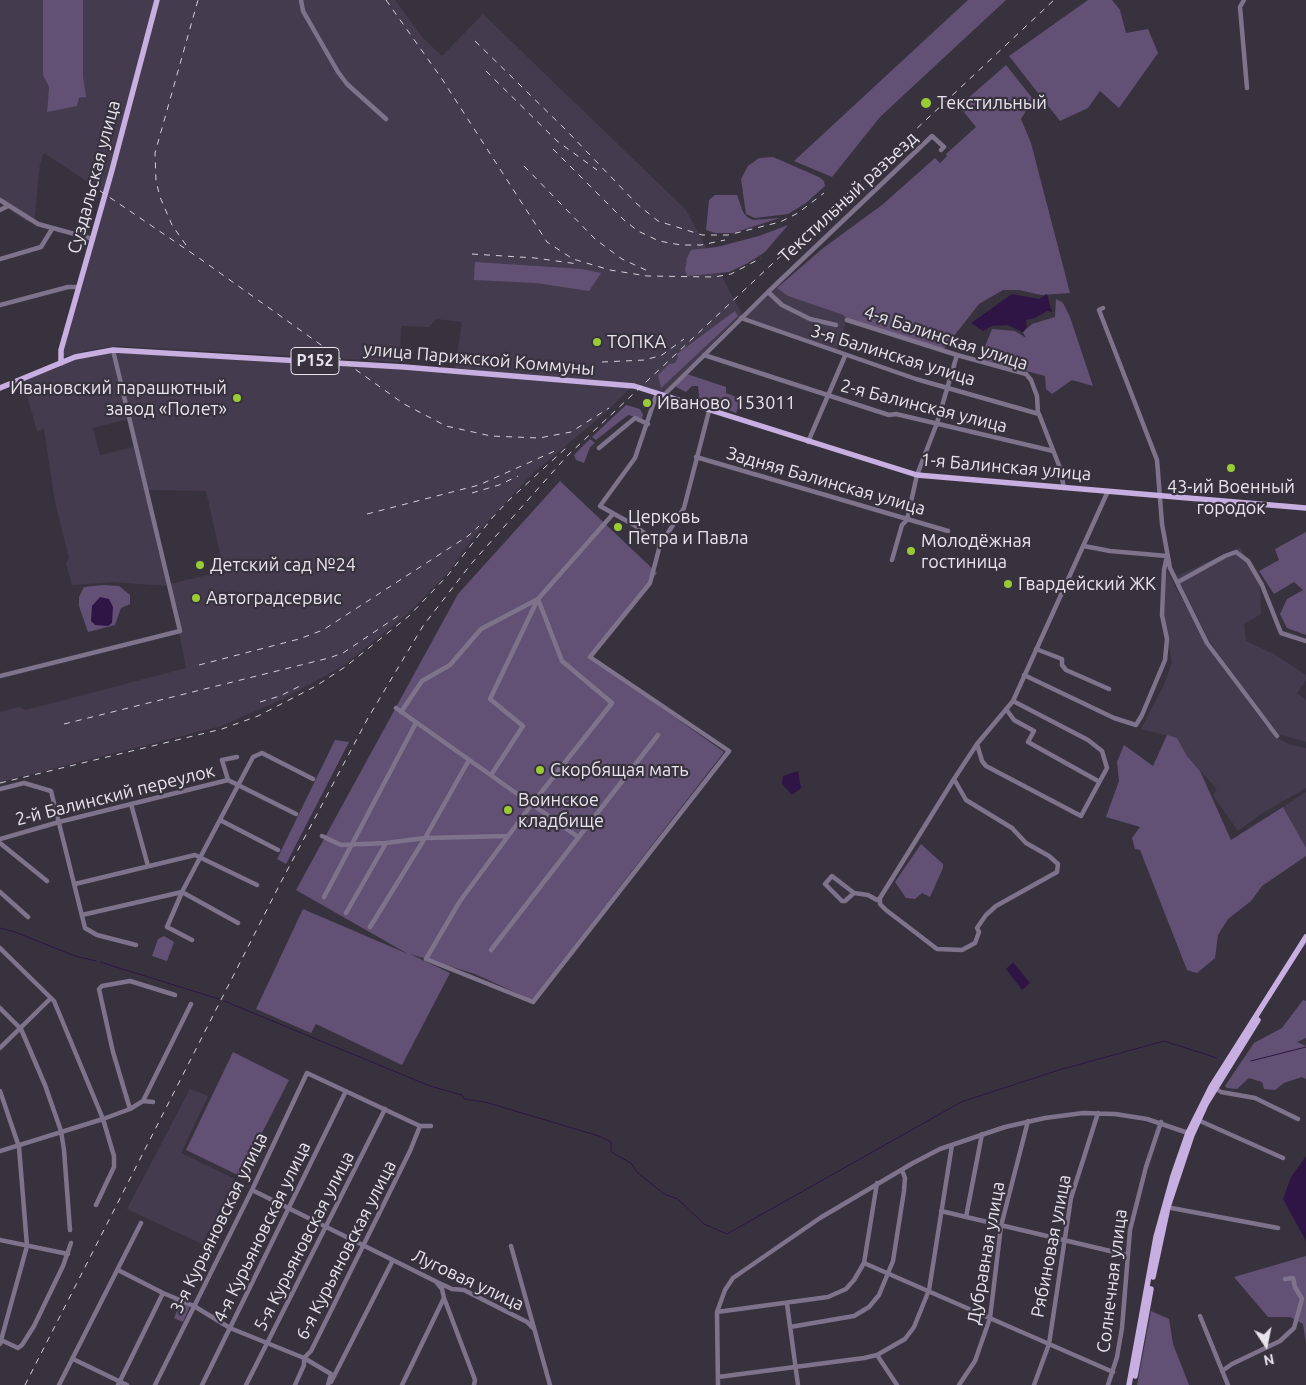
<!DOCTYPE html>
<meta charset="utf-8">
<style>
body{margin:0}
#map{position:relative;width:1306px;height:1385px;overflow:hidden;background:#38323f;font-family:Ubuntu,sans-serif}
canvas{display:block}
.north{position:absolute;left:1241px;top:1320px;width:50px;height:50px;-webkit-text-stroke:4px #38323f;paint-order:stroke;rotate:169deg;font-size:14px;font-weight:700;line-height:20px;text-align:center;color:#e7e4ec}
.north::after{content:'';display:block;margin:auto;width:18px;height:22px;background:#e7e4ec;clip-path:polygon(50% 0,100% 100%,50% 72%,0 100%)}
</style>
<div id="map">
<canvas width="1306" height="1385"></canvas>
<div class="north">N</div>
</div>
<script>
const ctx = document.querySelector('canvas').getContext('2d');
ctx.lineJoin = 'round';
function fill(path, color) { ctx.fillStyle = color; ctx.fill(path, 'evenodd'); }
const shape = rows => new Path2D(rows.map(r => 'M' + r).join(''));
function stroke(path, color, width, dash) { ctx.strokeStyle = color; ctx.lineWidth = width; ctx.lineCap = dash ? 'butt' : 'round'; ctx.setLineDash(dash || []); ctx.stroke(path); }
function label(font, color, halo, rows, align = 'center') {
  ctx.font = font + ' Ubuntu,sans-serif'; ctx.lineWidth = 4.5; ctx.setLineDash([]); ctx.textBaseline = 'middle'; ctx.strokeStyle = halo; ctx.fillStyle = color; for (const [text, x, y, turn = 0] of rows) {
    ctx.save(); ctx.translate(x, y); ctx.rotate((+turn || 0) * Math.PI / 180); ctx.textAlign = isNaN(turn) ? turn : align; if (halo) ctx.strokeText(text, 0, 0); ctx.fillText(text, 0, 0); ctx.restore();
  }
}
fill(shape([
 [0,0,43,0,43,74,49,87,47,112,85,97,83,76,83,0,155,0,103,192,44,153,40,164,34,223,26,221,0,203],
 [158,0,395,0,423,38,442,56,483,14,686,210,742,314,662,394,648,388,455,368,462,322,436,319,429,327,401,326,400,362,117,346,90,350,62,357],
 [777,288,788,296,843,315,847,319,837,351,743,318],
 [112,352,128,419,93,428,100,455,134,447,167,586,113,582,72,585,66,563,69,558,55,502,44,429,37,431,23,381,84,356],
 [116,352,344,364,631,387,605,413,532,474,475,535,447,574,406,615,343,666,283,699,221,726,0,782,0,712,19,707,26,710,186,668,170,584,224,571,206,491,148,490],
 [1240,547,1260,586,1261,614,1244,624,1246,641,1274,654,1306,675,1306,680,1297,693,1306,700,1306,742,1279,734,1244,690,1209,640,1177,576],
 [1167,571,1209,649,1262,721,1277,738,1291,745,1306,748,1306,788,1261,814,1238,831,1213,795,1217,789,1187,756,1177,738,1141,729,1164,685,1172,663,1164,615],
 [1306,792,1306,848,1283,807],
 [190,1089,208,1096,181,1153,235,1179,202,1244,127,1209]
]), '#443c4e');
fill(shape([
 [43,0,83,0,83,76,86,97,79,98,77,106,47,112,49,87,43,75],
 [968,0,1006,0,880,117,832,177,794,161],
 [1088,0,1112,0,1120,10,1126,33,1148,29,1158,53,1119,108,1100,91,1088,108,1060,121,1009,56],
 [1006,65,1033,99,1021,119,1031,143,1070,293,1041,295,1019,290,1003,290,979,304,943,350,847,319,843,315,788,296,777,288,822,249,882,205,935,158,940,163,947,156,946,154,976,127,959,106],
 [773,157,819,177,824,181,825,186,806,203,788,214,755,218,746,214,741,179,748,166,759,158],
 [715,195,737,195,743,212,747,217,753,220,780,218,733,233,715,233,706,230,709,200],
 [788,225,765,252,748,263,729,272,687,276,685,270,687,258,691,250,717,247,759,236],
 [475,262,582,269,601,273,589,291,536,283,474,280],
 [1056,299,1063,303,1070,317,1093,386,1072,380,1052,394,1046,389,1045,376,980,359,992,329,1015,331,1026,338,1023,332,1032,324,1055,317],
 [735,311,738,316,661,388,658,375,669,364,675,363,678,358,677,354],
 [687,374,726,387,726,393,741,399,736,413,705,401,704,406,695,404,699,396,698,386,692,386,686,392,676,387,678,382],
 [626,405,640,409,643,415,642,419,628,415,596,440,592,437],
 [590,439,595,443,590,447,584,463,576,460,574,455],
 [560,481,657,573,590,657,724,752,532,1000,475,974,410,954,450,973,402,1065,316,1024,311,1033,256,1009,303,909,408,954,296,890,458,594],
 [1306,532,1306,635,1287,628,1280,614,1287,599,1303,590,1294,582,1274,594,1259,571,1279,560,1275,549],
 [103,585,119,586,130,595,130,604,121,608,115,625,88,632,79,606,79,597,84,587],
 [1167,735,1177,738,1187,756,1200,771,1231,840,1283,807,1306,848,1306,856,1262,886,1251,901,1228,919,1218,935,1215,958,1197,973,1187,970,1140,850,1135,849,1132,838,1140,827,1106,817,1119,781,1117,762,1124,745,1153,766],
 [335,740,349,742,286,864,277,859],
 [921,844,943,864,943,868,930,897,922,893,915,899,906,898,895,882],
 [164,936,174,942,167,961,152,956,158,939],
 [1303,1000,1306,1001,1306,1038,1297,1042,1306,1046,1306,1079,1302,1077,1284,1083,1275,1090,1264,1089,1262,1082,1249,1078,1237,1089,1227,1088,1225,1086,1254,1043,1282,1028],
 [233,1052,289,1080,240,1176,186,1150],
 [1306,1256,1306,1343,1303,1324,1290,1317,1268,1317,1234,1277],
 [174,1299,190,1306,183,1322,174,1318,178,1309,172,1304],
 [1151,1311,1169,1319,1173,1344,1189,1385,1137,1385]
]), '#635175');
fill(shape([
 [1012,294,1039,299,1047,294,1052,312,1047,311,1035,318,1026,320,1027,327,1023,332,1007,325,992,326,983,331,971,323],
 [100,597,109,599,113,607,112,623,108,626,95,625,91,621,92,606],
 [798,771,801,788,792,795,782,784,783,776],
 [1013,962,1030,983,1022,990,1006,969],
 [1306,1156,1306,1241,1283,1199,1291,1177]
]), '#2f1545');
stroke(shape([
 [0,928,15,932,75,956,96,961],
 [100,962,219,999],
 [224,1001,430,1086,462,1095,464,1099,485,1102,599,1136,611,1142,611,1151,616,1155,631,1163,637,1172,664,1194,678,1199,704,1224,727,1234,961,1102,1059,1070,1164,1041,1217,1058],
 [1251,1061,1306,1047]
]), '#2f1545', 1);
stroke(shape([
 [301,0,303,11,338,72,347,84,386,119],
 [1244,0,1240,7,1247,88],
 [0,200,38,224,93,239],
 [0,210,8,206],
 [0,259,41,247,52,229],
 [768,292,932,136,944,147,941,150],
 [0,305,68,287,79,287],
 [1103,308,1099,310,1157,460,1162,524,1170,568,1207,643,1277,736],
 [741,318,916,379,1039,414,1060,468,1064,488],
 [847,320,957,355,1026,374,1031,380,1037,396,1038,413],
 [704,355,889,415,896,414,1053,451],
 [657,393,635,458,600,506,634,525,660,545,684,508,709,411],
 [664,395,768,292,782,305,810,319,836,325],
 [808,442,845,356],
 [599,448,635,418,648,424],
 [696,457,948,531],
 [892,560,902,525,907,520,917,475,937,423,957,355],
 [1178,582,1225,556,1236,552,1248,561,1262,585,1281,633,1306,641],
 [538,599,562,661,612,703,532,804,460,901,426,959,533,1002,729,751,590,657,650,583,660,545],
 [1036,649,1062,659,1062,665,1066,670,1109,689],
 [1024,675,1114,718,1136,725,1142,715,1165,660,1167,639,1162,615,1164,570,1167,556,1110,551,1084,546],
 [0,676,180,631,113,350],
 [396,708,578,837],
 [1006,709,1014,720,1034,731,1028,742,1098,781],
 [401,712,422,681,450,665,481,629,538,599,613,514],
 [977,744,982,761,986,766,1081,816,1107,768,1102,751,1088,740,1013,701],
 [491,775,523,726,490,699,537,601],
 [228,780,222,760,237,757],
 [0,789,24,783,51,791,85,928,97,935,136,945],
 [131,804,148,866],
 [220,820,278,850],
 [322,836,341,845,386,843,425,838,508,836],
 [0,839,59,822,228,780,296,814],
 [0,843,47,881],
 [75,884,195,855,257,885],
 [0,892,28,917],
 [854,893,832,876,825,884,842,901,845,901,854,893,868,895,877,900,880,898],
 [324,897,416,723],
 [880,898,954,779,977,744,1013,701,1108,491],
 [880,898,880,904,886,910,937,949,962,950,975,943,979,932,977,928,986,915,996,906,1057,872,1058,864,1049,856,1026,843,1012,828,966,800,954,779],
 [346,913,386,843],
 [82,915,182,892,238,923],
 [370,927,425,838,469,760],
 [192,940,167,927,182,892,253,757,262,753,313,779],
 [0,948,54,1001,103,1119,114,1156,114,1167,96,1205],
 [491,950,658,735],
 [0,1008,21,1029,45,1085,61,1131,64,1150,70,1230],
 [0,1048,51,998],
 [1215,1088,1221,1092,1255,1098,1298,1119],
 [0,1091,19,1147,27,1246,0,1344],
 [143,1101,191,1004],
 [130,1109,113,1052,99,989,102,986,130,981,175,995],
 [1198,1120,1283,1158],
 [0,1151,103,1119,130,1109,143,1101,153,1102],
 [252,1190,437,1282,452,1289,464,1290,527,1322,533,1328],
 [1166,1207,1278,1228],
 [941,1211,1127,1255],
 [966,1217,982,1134],
 [0,1240,68,1254],
 [511,1246,550,1385],
 [864,1263,1113,1372],
 [118,1270,163,1293,194,1306,230,1328,304,1358,331,1374,328,1385],
 [444,1298,475,1380,474,1385],
 [787,1304,798,1385],
 [717,1312,828,1297,846,1289,854,1280,864,1263,877,1183],
 [1200,1316,1228,1385],
 [790,1327,854,1316,869,1307,879,1295,893,1261,904,1191,905,1178,902,1170],
 [1,1340,18,1348,22,1345,34,1326,63,1266,71,1243],
 [877,1355,897,1385],
 [73,1359,127,1385],
 [1222,1371,1232,1364,1280,1341,1294,1328,1302,1299,1295,1287,1293,1278,1285,1279],
 [718,1377,864,1358,877,1355,905,1339,914,1327,929,1290,952,1145],
 [331,1382,393,1260],
 [59,1385,141,1223],
 [118,1385,163,1293],
 [155,1385,252,1190,307,1073,420,1126,431,1126],
 [202,1385,346,1091],
 [246,1385,385,1109],
 [295,1385,304,1365,304,1358,311,1351,410,1151,420,1126],
 [402,1385,444,1298,442,1289,437,1283],
 [718,1385,717,1312,725,1290,733,1278,820,1218,913,1163,940,1149,1005,1127,1045,1118,1083,1113,1115,1114,1147,1119,1188,1133],
 [959,1385,975,1361,990,1318,1001,1226,1028,1121],
 [1034,1385,1049,1344,1071,1198,1098,1113],
 [1108,1385,1117,1357,1122,1328,1130,1230,1146,1167,1161,1122]
]), '#7e738b', 4.5);
stroke(shape([
 [61,363,61,350,112,170,157,0],
 [0,388,75,357,113,350,404,367,634,386,917,475,1306,508],
 [1153,1277,1168,1207,1192,1135,1206,1104,1258,1020],
 [1135,1376,1151,1289],
 [1129,1385,1156,1237,1173,1176,1188,1133,1211,1087,1306,937]
]), '#c7afe1', 5.5);
stroke(shape([
 [386,0,442,79,547,242,573,259,610,270,647,276,714,277,731,274,761,258],
 [475,41,566,130,637,204,658,221,702,235,728,235,780,222,798,213,824,193],
 [486,71,557,141,597,170],
 [553,149,624,220,638,231,659,241,681,245,701,245,725,240],
 [524,166,595,239,622,259,650,272],
 [90,184,199,258,404,404,446,426,491,436,539,438,571,432,609,408],
 [186,245,172,225,160,197,156,181,155,153,198,0],
 [472,254,535,258,578,264],
 [602,362,645,360,662,355,684,339],
 [472,493,499,485,518,476],
 [367,514,479,485,557,450],
 [199,665,299,639,323,630,468,536,479,526],
 [260,702,280,696,300,686],
 [64,724,329,658,343,653,398,616],
 [0,783,222,729,258,716,316,686,345,667,409,616,448,575,492,518,509,500,566,448],
 [25,1385,281,882,368,718,423,626,471,564,567,456,1054,0]
]), '#d3d0d8', 1, [6, 6]);
for (const [x, y, r, color] of [
 [926,103,6,"#99cb35"],
 [597,342,5,"#99cb35"],
 [237,398,5,"#99cb35"],
 [647,403,5,"#99cb35"],
 [1231,468,5,"#99cb35"],
 [618,527,5,"#99cb35"],
 [911,551,5,"#99cb35"],
 [200,565,5,"#99cb35"],
 [1008,584,5,"#99cb35"],
 [196,598,5,"#99cb35"],
 [540,770,5,"#99cb35"],
 [508,810,5,"#99cb35"]
]) { const dot = new Path2D(); dot.arc(x, y, r, 0, 2 * Math.PI); ctx.fillStyle = color; ctx.fill(dot); stroke(dot, '#38323f', 2); }
for (const [x, y, w] of [
 [315,361,48]
]) { const box = new Path2D(); box.roundRect(x - w / 2, y - 13.5, w, 27, 4); ctx.fillStyle = '#38323f'; ctx.fill(box); stroke(box, '#e7e4ec', 1); }
label('bold 16px', '#e7e4ec', null, [
 ["Р152",315,361]
]);
label('18px', '#e7e4ec', '#38323f', [
 ["Текстильный",937,103],
 ["ТОПКА",607,342],
 ["Ивановский парашютный",227,388,"right"],
 ["завод «Полет»",227,409,"right"],
 ["Иваново 153011",657,403],
 ["43-ий Военный",1231,487,"center"],
 ["городок",1231,508,"center"],
 ["Церковь",628,517],
 ["Петра и Павла",628,538],
 ["Молодёжная",921,541],
 ["гостиница",921,562],
 ["Детский сад №24",210,565],
 ["Гвардейский ЖК",1018,584],
 ["Автоградсервис",206,598],
 ["Скорбящая мать",550,770],
 ["Воинское",518,800],
 ["кладбище",518,821]
], 'left');
label('18px', '#e7e4ec', '#38323f', [
 ["Суздальская улица",94,177,-75],
 ["Текстильный разъезд",848,197,-43],
 ["4-я Балинская улица",946,338,18],
 ["3-я Балинская улица",893,355,17],
 ["улица Парижской Коммуны",479,359,5],
 ["2-я Балинская улица",924,406,14],
 ["1-я Балинская улица",1006,467,5],
 ["Задняя Балинская улица",826,481,16],
 ["2-й Балинский переулок",115,795,-14],
 ["3-я Курьяновская улица",219,1223,-64],
 ["4-я Курьяновская улица",262,1232,-64],
 ["5-я Курьяновская улица",304,1241,-63],
 ["Рябиновая улица",1051,1246,-79],
 ["6-я Курьяновская улица",346,1250,-63],
 ["Дубравная улица",986,1253,-80],
 ["Луговая улица",468,1280,25],
 ["Солнечная улица",1112,1281,-83]
]);
</script>
